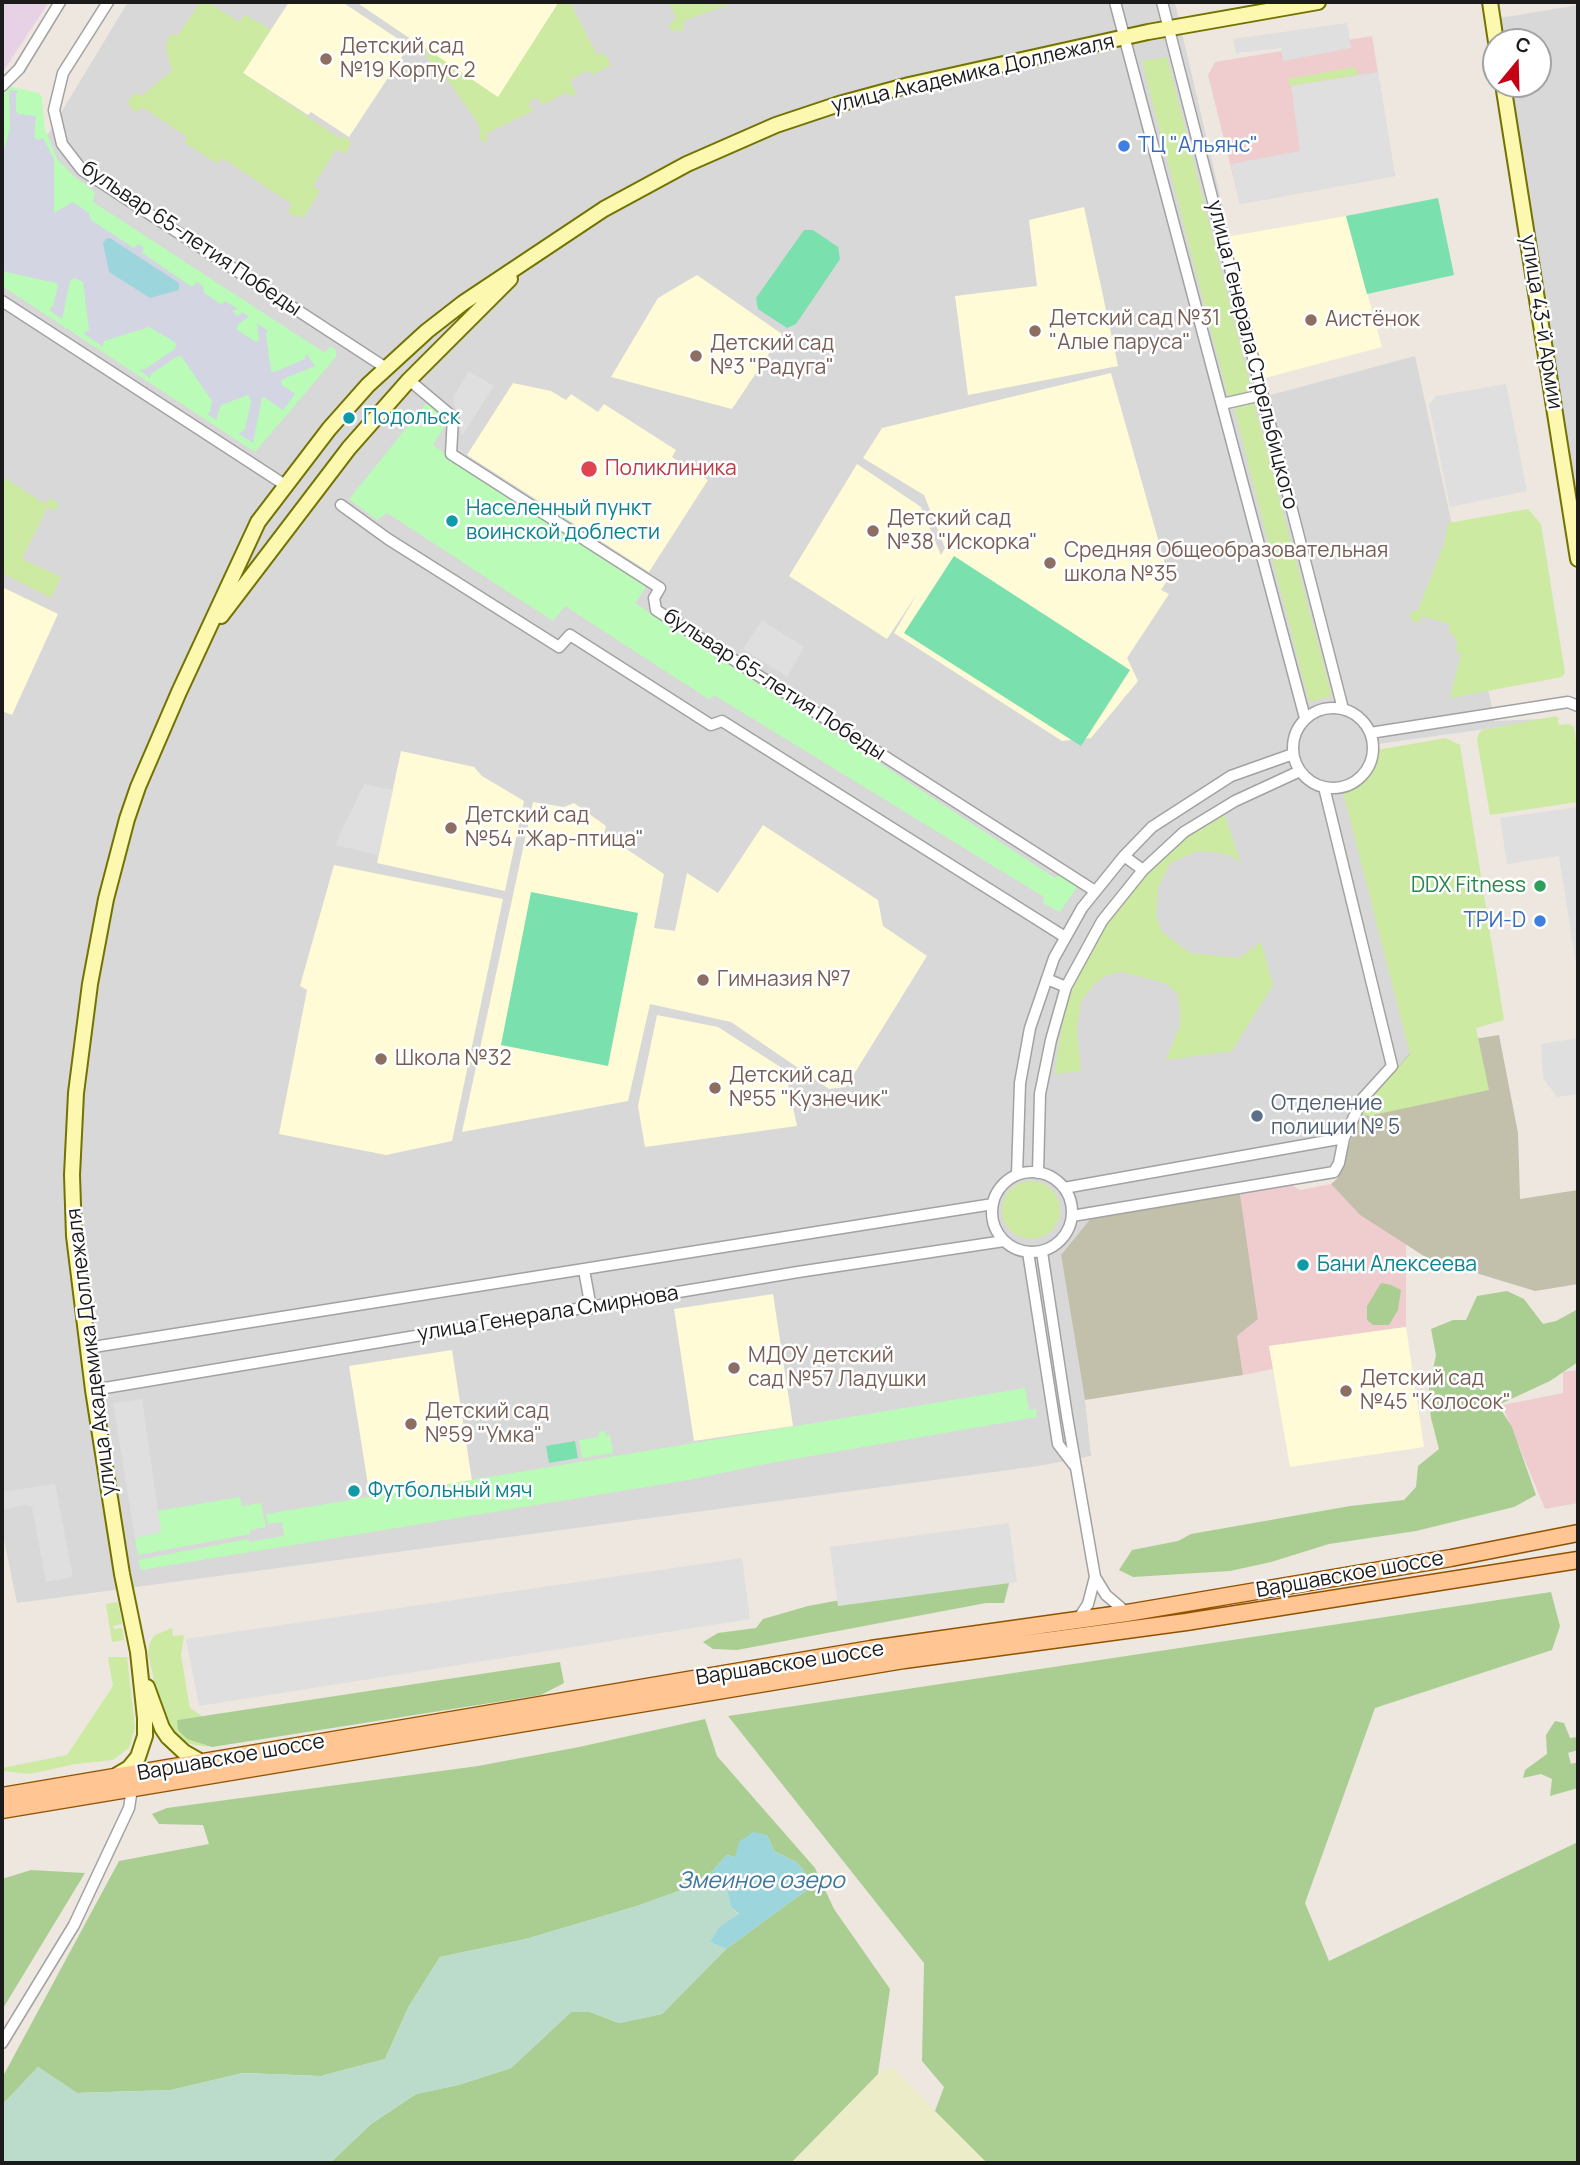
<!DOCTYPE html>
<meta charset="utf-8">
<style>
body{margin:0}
#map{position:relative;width:1580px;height:2165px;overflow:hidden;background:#ede7df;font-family:Manrope,sans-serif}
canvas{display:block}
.frame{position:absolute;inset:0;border:4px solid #1b1b1b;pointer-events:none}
.north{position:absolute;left:1482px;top:28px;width:70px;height:70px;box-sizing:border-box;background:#fff;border:2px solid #a4a4a4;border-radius:50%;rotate:19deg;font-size:19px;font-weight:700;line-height:28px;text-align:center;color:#1b1b1b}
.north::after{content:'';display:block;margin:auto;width:24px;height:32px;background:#c50014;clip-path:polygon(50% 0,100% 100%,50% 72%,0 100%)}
</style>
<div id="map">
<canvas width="1580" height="2165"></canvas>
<div class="frame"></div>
<div class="north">С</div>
</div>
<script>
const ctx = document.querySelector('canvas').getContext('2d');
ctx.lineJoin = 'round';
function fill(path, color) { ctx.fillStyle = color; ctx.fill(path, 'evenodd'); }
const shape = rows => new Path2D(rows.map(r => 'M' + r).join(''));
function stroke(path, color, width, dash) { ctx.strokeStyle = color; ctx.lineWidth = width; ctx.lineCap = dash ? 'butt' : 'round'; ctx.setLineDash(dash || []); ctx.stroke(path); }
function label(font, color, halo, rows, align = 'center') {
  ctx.font = font + ' Manrope,sans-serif'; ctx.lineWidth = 5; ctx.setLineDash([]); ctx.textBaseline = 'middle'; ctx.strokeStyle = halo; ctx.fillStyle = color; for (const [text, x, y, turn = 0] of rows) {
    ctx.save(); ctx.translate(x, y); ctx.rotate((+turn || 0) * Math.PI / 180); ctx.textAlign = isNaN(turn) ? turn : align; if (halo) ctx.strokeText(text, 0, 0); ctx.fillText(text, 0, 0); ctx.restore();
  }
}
fill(shape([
 [128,2,1177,2,1175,3,1267,396,1415,356,1495,721,1565,718,1378,744,1376,762,1363,782,1410,1053,1361,1110,1338,1178,1091,1218,1061,1255,1085,1400,1091,1456,1038,1466,17,1603,2,1530,2,210],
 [1578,5,1578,507,1510,84,1538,84,1538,42,1504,42,1500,18]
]), '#d9d8d8');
fill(shape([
 [1372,36,1395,176,1240,204,1208,75,1215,62],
 [1331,1184,1360,1215,1406,1244,1406,1327,1269,1346,1273,1369,1243,1375,1237,1336,1258,1319,1240,1194,1291,1185,1300,1190],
 [1578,1370,1578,1503,1545,1509,1502,1405,1563,1393,1563,1372]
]), '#efcdcf');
fill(shape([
 [2,2,49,2,2,73]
]), '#e7d1e5');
fill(shape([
 [289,2,342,2,409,46,349,137,311,112,308,115,243,73],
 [356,2,559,2,498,98],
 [1084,207,1118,366,968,395,955,296,1037,286,1029,220],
 [1346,216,1382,347,1261,379,1226,237],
 [697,275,782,334,732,409,611,377,658,298],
 [1111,373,1169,578,1161,590,1169,594,1127,658,1138,681,1091,738,1062,741,894,633,917,594,887,639,789,576,857,464,921,507,941,555,945,548,924,495,863,458,882,428],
 [513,383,551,391,566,400,571,394,598,412,604,404,676,450,672,457,708,480,649,572,467,455],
 [2,587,58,614,12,715,2,711],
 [401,751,474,767,482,776,524,801,505,891,377,863],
 [533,802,564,807,574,803,606,826,604,834,664,874,654,928,675,931,687,873,718,893,763,825,878,900,883,926,927,956,846,1087,829,1089,731,1022,650,1004,628,1101,462,1132],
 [334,865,503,899,452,1141,386,1155,279,1134,307,990,300,986],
 [657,1015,718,1027,785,1070,797,1126,645,1147,638,1106],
 [773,1294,793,1426,694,1441,674,1309],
 [1406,1327,1424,1447,1290,1467,1269,1346],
 [452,1350,472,1481,370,1497,349,1366]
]), '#fffbd6');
fill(shape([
 [1499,1035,1518,1133,1520,1199,1578,1190,1578,1284,1535,1291,1427,1258,1360,1215,1331,1184,1338,1178,1361,1110,1410,1053,1443,1044],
 [1240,1194,1258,1319,1237,1336,1243,1375,1085,1400,1061,1255,1091,1218]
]), '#c2bfab');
fill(shape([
 [892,2067,988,2163,791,2163,878,2074]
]), '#edecc9');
fill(shape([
 [201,2,208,2,239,22,245,15,271,29,243,73,339,138,343,136,351,142,346,154,336,149,313,186,320,191,304,217,294,216,288,211,292,204,222,158,218,164,185,143,187,137,142,107,136,112,129,105,128,102,133,95,136,93,141,96,172,71,166,49,167,41,171,34,177,36],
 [559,2,570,2,597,55,604,53,611,65,592,75,588,70,570,80,576,94,571,97,567,92,542,105,537,97,528,103,533,111,487,133,487,142,481,141,479,125,447,79,438,83,424,47,498,97],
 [668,2,736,2,683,21,684,30,672,31,669,26,676,17],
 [1167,57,1252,391,1228,397,1142,61],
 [1354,67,1359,75,1291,86,1287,79],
 [1254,403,1332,696,1309,702,1234,408],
 [2,476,45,504,50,498,59,504,56,510,47,508,22,559,61,577,51,598,2,573],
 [1528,509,1541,524,1565,673,1562,677,1450,698,1461,654,1456,652,1457,641,1454,636,1448,631,1450,624,1422,616,1419,623,1415,622,1410,618,1412,610,1417,612,1444,544,1448,523],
 [1557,716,1559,725,1569,724,1574,727,1578,755,1576,773,1578,802,1490,815,1477,740,1479,733,1482,730],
 [1446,738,1460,745,1504,1020,1476,1028,1489,1090,1369,1116,1360,1114,1361,1110,1410,1054,1343,792,1363,782,1376,762,1377,750],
 [1224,813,1241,864,1233,857,1219,853,1198,851,1170,863,1158,888,1156,916,1162,932,1190,953,1239,958,1261,942,1273,985,1232,1051,1166,1060,1181,1023,1178,994,1165,983,1121,972,1107,975,1096,982,1081,1001,1077,1029,1081,1071,1055,1074,1059,1040,1072,984,1109,919,1148,870,1179,842],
 '1002 1210a29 29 0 1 1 58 0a29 29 0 1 1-58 0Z',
 [118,1602,122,1624,113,1626,114,1629,122,1628,124,1640,112,1642,106,1604],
 [172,1628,173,1636,184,1635,181,1655,190,1708,202,1716,177,1720,185,1737,212,1747,194,1745,177,1739,162,1717,148,1653,150,1642,155,1635],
 [108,1657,127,1657,135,1728,129,1748,113,1760,75,1764,30,1774,2,1771,2,1768,67,1755,113,1686]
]), '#cdeaa2');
fill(shape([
 [1381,1283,1391,1285,1401,1290,1398,1310,1389,1325,1373,1325,1367,1320,1367,1306],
 [1507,1291,1524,1299,1543,1324,1556,1321,1578,1309,1578,1362,1550,1381,1498,1405,1512,1427,1536,1495,1514,1507,1416,1531,1329,1544,1271,1562,1230,1571,1133,1577,1119,1570,1132,1550,1178,1541,1191,1534,1350,1506,1404,1500,1416,1487,1418,1466,1439,1449,1431,1418,1428,1394,1436,1355,1431,1329,1453,1320,1466,1320,1477,1296],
 [1011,1576,1004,1603,986,1603,737,1650,713,1649,703,1642,718,1633,756,1628,763,1619,808,1606,910,1587],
 [1551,1592,1560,1626,1552,1650,1375,1708,1305,1903,1329,1961,1578,1842,1578,2163,987,2163,935,2111,944,2087,922,2061,924,1963,728,1716],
 [560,1662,564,1683,541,1695,212,1747,187,1739,178,1730,177,1720],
 [705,1719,717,1756,815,1868,834,1909,890,1989,878,2074,791,2163,330,2163,371,2124,416,2094,458,2085,511,2068,571,2012,590,2012,619,2023,662,2014,726,1949,815,1884,796,1862,774,1851,767,1835,735,1857,727,1855,701,1883,637,1906,526,1939,440,1957,409,2006,385,2059,321,2076,243,2073,171,2090,77,2093,38,2067,2,2105,2,2078,119,1861,209,1844,203,1825,159,1824,152,1814,167,1808,478,1766,579,1747],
 [1555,1721,1564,1723,1570,1738,1578,1737,1578,1750,1568,1753,1571,1764,1578,1762,1578,1788,1550,1796,1552,1779,1541,1774,1523,1778,1525,1770,1547,1754,1546,1735],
 [31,1870,85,1873,2,2010,2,1879]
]), '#aace92');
fill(shape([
 [701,1883,713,1891,727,1889,731,1907,739,1915,719,1927,710,1942,726,1949,662,2014,619,2023,590,2012,571,2012,511,2068,458,2085,416,2094,371,2124,330,2163,2,2163,2,2105,38,2067,77,2093,171,2090,243,2073,321,2076,385,2059,409,2006,440,1957,526,1939,637,1906]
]), '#bbdcca');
fill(shape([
 [12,87,39,93,42,97,45,130,57,159,74,176,95,192,93,202,325,353,330,346,336,350,336,357,255,452,2,286,2,91],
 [429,400,451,415,433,445,646,587,635,603,1055,878,1060,874,1078,886,1060,912,1043,903,1044,897,714,695,710,700,565,606,553,621,387,513,377,520,349,499],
 [1025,1388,1029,1410,1036,1409,1037,1417,765,1464,694,1479,141,1570,138,1560,248,1539,249,1542,284,1536,282,1522,268,1524,266,1514],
 [605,1431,606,1436,610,1435,613,1453,582,1458,579,1440,599,1437,599,1432],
 [240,1497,242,1506,261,1503,266,1527,250,1530,250,1534,138,1555,135,1538,161,1532,157,1511]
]), '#bafbb8');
fill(shape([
 [1438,198,1454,275,1367,294,1346,216],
 [804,230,813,230,838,247,840,259,796,324,787,328,758,309,756,298],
 [954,556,1130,670,1081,746,904,633],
 [531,892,638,913,608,1066,501,1045],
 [575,1441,578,1458,549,1463,546,1446]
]), '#79e0ae');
fill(shape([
 [1347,23,1351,48,1283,61,1281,48,1236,53,1233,39],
 [1378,72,1395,176,1240,204,1231,164,1300,151,1291,86],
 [469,371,494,386,462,436,453,397],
 [1506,384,1527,491,1450,507,1429,405,1436,396],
 [762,620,804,647,787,677,743,649],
 [364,784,393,790,378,855,335,845],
 [1577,807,1578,813,1578,977,1559,856,1507,864,1500,818],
 [1578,1038,1578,1094,1557,1097,1543,1078,1541,1044],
 [142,1399,161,1532,135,1538,113,1403],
 [55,1484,73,1577,46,1582,32,1507,26,1505,2,1510,2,1492],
 [1009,1523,1017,1582,838,1606,830,1547],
 [742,1558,750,1619,199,1706,186,1639]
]), '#dfdfdf');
fill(shape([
 [9,90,18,91,16,94,16,110,18,114,36,116,34,137,38,140,43,138,54,159,54,213,73,202,89,213,91,220,134,248,138,244,144,248,142,253,192,287,197,282,204,287,203,292,219,303,222,304,225,301,238,309,233,311,235,314,238,316,242,312,249,317,238,324,237,330,256,342,259,340,257,323,268,331,266,334,271,371,274,372,305,359,306,353,315,366,281,380,282,385,295,394,283,410,264,397,262,398,253,443,239,434,245,429,251,401,248,395,221,405,216,420,207,414,210,412,212,401,181,356,176,357,151,374,150,378,139,370,145,369,175,349,176,344,173,341,149,327,104,341,103,347,83,333,89,330,83,282,74,278,70,281,62,319,49,310,53,306,58,285,56,283,2,271,2,151,5,147,10,127]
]), '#d4d5e3');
fill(shape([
 [110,238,179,283,179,290,150,298,109,272,103,243,106,239],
 [753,1832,767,1835,774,1851,796,1862,815,1884,726,1949,710,1942,719,1927,739,1914,731,1907,727,1889,713,1891,701,1883,727,1855,735,1857,739,1842]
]), '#9dd5dd');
const street = shape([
 [108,2,63,73,54,110,62,144,82,170,386,368],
 [1115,2,1305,718],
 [1162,2,1343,709],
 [2,86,19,69,60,2],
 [2,301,285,485],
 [409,380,453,417,451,454,660,588,654,598,656,610,1095,891],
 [1222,404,1262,395],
 [341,505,388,539,559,647,570,635,711,725,722,721,1065,937],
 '1293 748a40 40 0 1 1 80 0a40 40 0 1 1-80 0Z',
 [1370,733,1568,702,1578,706],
 [1124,856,1143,870],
 [1047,979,1066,987],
 '992 1212a40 40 0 1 1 80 0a40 40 0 1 1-80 0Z',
 [1038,1173,1040,1094,1051,1040,1066,987,1102,921,1143,870,1184,832,1235,801,1300,771],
 [1017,1175,1020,1083,1030,1028,1054,958,1082,908,1124,856,1152,827,1231,776,1293,754],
 [1064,1188,1344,1138],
 [1072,1216,1334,1172,1339,1163,1344,1138,1363,1098,1392,1066,1324,787],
 [1028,1252,1058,1444,1074,1465],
 [1042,1252,1067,1416,1095,1577,1106,1595,1127,1613],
 [584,1270,591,1308],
 [87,1348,993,1204],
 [93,1390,798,1272,1004,1241],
 [1077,1621,1088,1604,1095,1577],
 [2,2043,74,1925,129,1808,132,1789]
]);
const secondary = shape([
 [1490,2,1496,42],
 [1503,84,1578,559],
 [221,616,349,448,409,380,510,279],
 [147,1687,162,1728,168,1737,184,1752,205,1764],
 [117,1775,129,1768,138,1757,145,1736,145,1718,138,1652,122,1574,93,1390,74,1236,72,1175,76,1093,90,984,106,899,127,819,138,787,179,692,258,522,329,429,368,385,427,331,463,303,604,209,687,164,776,125,839,104,909,85,1148,32,1318,2]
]);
const primary = shape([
 [2,1796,871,1649,1127,1613,1451,1558,1578,1533],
 [2,1810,904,1660,1186,1622,1578,1560]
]);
stroke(street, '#a2a2a2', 13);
stroke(secondary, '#727301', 18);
stroke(primary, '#915200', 19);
stroke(street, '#fff', 10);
stroke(secondary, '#fcf8af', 14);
stroke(primary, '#ffc592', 16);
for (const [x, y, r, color] of [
 [326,59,7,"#8d6e63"],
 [1124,146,7,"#3f7fe0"],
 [1311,320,7,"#8d6e63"],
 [1035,331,7,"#8d6e63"],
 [696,356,7,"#8d6e63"],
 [349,418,7,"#0f9aa8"],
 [589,469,9,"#e0444e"],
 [452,521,7,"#0f9aa8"],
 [873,531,7,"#8d6e63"],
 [1050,563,7,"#8d6e63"],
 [451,828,7,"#8d6e63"],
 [1540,886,7,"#2e9e5b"],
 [1540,921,7,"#3f7fe0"],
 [703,980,7,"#8d6e63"],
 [381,1059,7,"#8d6e63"],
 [715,1088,7,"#8d6e63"],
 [1257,1116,7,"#5c6f8a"],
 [1303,1265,7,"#0f9aa8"],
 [734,1368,7,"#8d6e63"],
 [1346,1391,7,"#8d6e63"],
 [411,1424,7,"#8d6e63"],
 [354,1491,7,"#0f9aa8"]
]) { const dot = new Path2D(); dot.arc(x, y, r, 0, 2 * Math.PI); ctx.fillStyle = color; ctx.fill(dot); stroke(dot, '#fff', 2.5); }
label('21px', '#785e54', '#fff', [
 ["Детский сад",340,47],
 ["№19 Корпус 2",340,71],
 ["Детский сад №31",1049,319],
 ["\"Алые паруса\"",1049,343],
 ["Аистёнок",1325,320],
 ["Детский сад",710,344],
 ["№3 \"Радуга\"",710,368],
 ["Детский сад",887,519],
 ["№38 \"Искорка\"",887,543],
 ["Средняя Общеобразовательная",1064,551],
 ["школа №35",1064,575],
 ["Детский сад",465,816],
 ["№54 \"Жар-птица\"",465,840],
 ["Гимназия №7",717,980],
 ["Школа №32",395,1059],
 ["Детский сад",729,1076],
 ["№55 \"Кузнечик\"",729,1100],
 ["МДОУ детский",748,1356],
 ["сад №57 Ладушки",748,1380],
 ["Детский сад",1360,1379],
 ["№45 \"Колосок\"",1360,1403],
 ["Детский сад",425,1412],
 ["№59 \"Умка\"",425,1436]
], 'left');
label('21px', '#1b1b1b', '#fff', [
 ["улица Академика Доллежаля",973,74,-13],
 ["бульвар 65-летия Победы",191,239,34],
 ["улица 43-й Армии",1541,322,81],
 ["улица Генерала Стрельбицкого",1252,355,76],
 ["бульвар 65-летия Победы",774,685,33],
 ["улица Генерала Смирнова",548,1314,-9],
 ["улица Академика Доллежаля",92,1352,-97],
 ["Варшавское шоссе",1350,1575,-10],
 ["Варшавское шоссе",790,1664,-9],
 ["Варшавское шоссе",231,1758,-10]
]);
label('21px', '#366cbe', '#fff', [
 ["ТЦ \"Альянс\"",1138,146],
 ["ТРИ-D",1526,921,"right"]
], 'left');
label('21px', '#0d838f', '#fff', [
 ["Подольск",363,418],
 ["Населенный пункт",466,509],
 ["воинской доблести",466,533],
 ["Бани Алексеева",1317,1265],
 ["Футбольный мяч",368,1491]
], 'left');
label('21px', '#be3a42', '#fff', [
 ["Поликлиника",605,469]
], 'left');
label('21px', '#27864d', '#fff', [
 ["DDX Fitness",1526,886]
], 'right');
label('21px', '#4e5e75', '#fff', [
 ["Отделение",1271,1104],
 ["полиции № 5",1271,1128]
], 'left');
label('italic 23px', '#40789d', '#fff', [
 ["Змеиное озеро",761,1882]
]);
</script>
